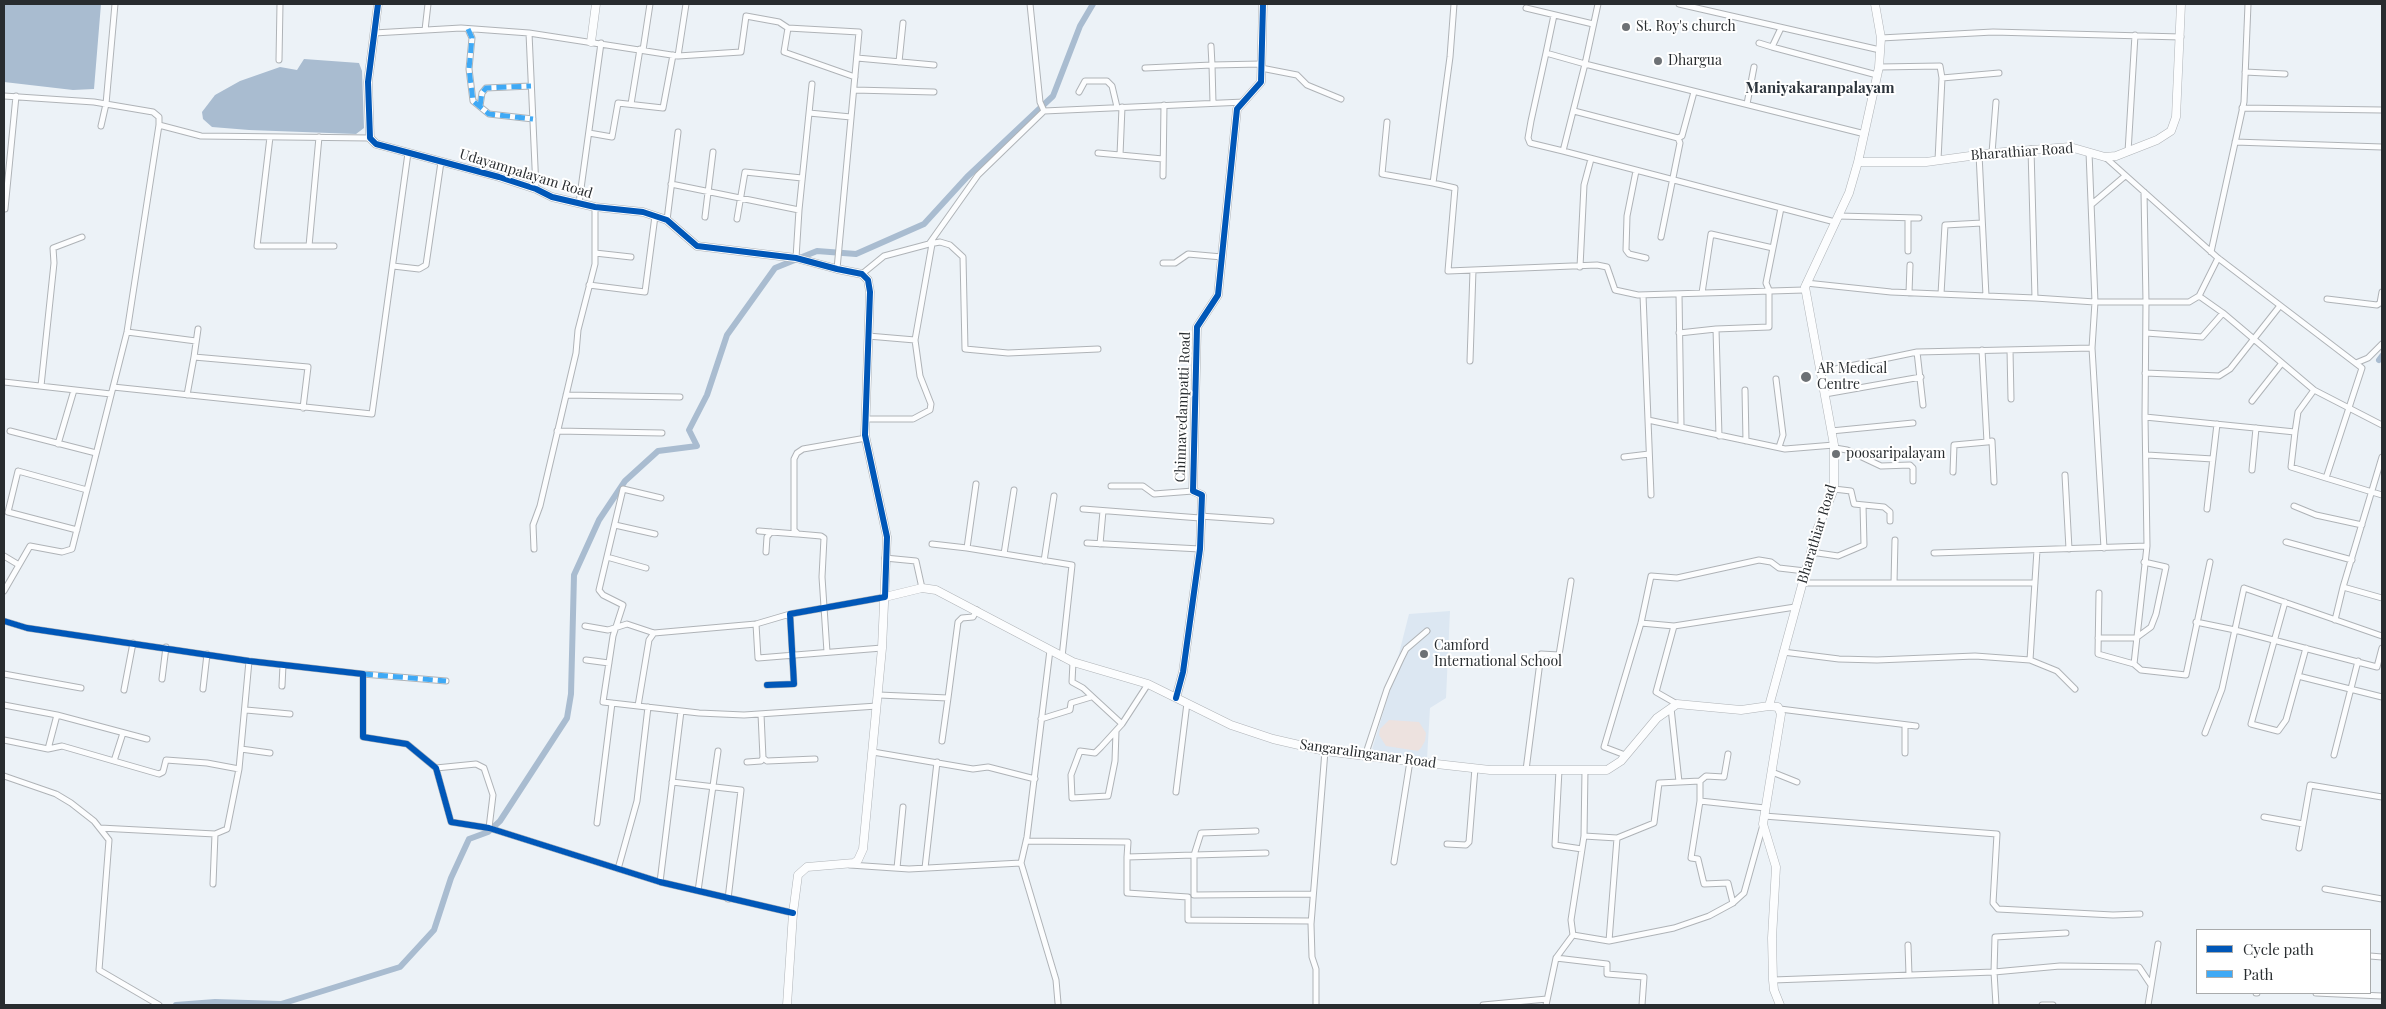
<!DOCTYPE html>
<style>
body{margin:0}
#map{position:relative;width:2386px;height:1009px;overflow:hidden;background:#ecf2f7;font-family:"Playfair Display",serif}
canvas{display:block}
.frame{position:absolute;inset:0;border:5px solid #282c2f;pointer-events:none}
.legend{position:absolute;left:2196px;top:929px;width:175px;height:65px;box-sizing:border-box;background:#fff;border:1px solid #a9abac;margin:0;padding:6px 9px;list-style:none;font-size:15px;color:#282c2f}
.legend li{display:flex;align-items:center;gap:10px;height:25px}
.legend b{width:25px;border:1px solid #a9abac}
</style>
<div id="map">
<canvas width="2386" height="1009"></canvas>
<div class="frame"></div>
<ul class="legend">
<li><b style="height:6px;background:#0057b8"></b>Cycle path</li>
<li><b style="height:6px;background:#3fa9f5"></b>Path</li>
</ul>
</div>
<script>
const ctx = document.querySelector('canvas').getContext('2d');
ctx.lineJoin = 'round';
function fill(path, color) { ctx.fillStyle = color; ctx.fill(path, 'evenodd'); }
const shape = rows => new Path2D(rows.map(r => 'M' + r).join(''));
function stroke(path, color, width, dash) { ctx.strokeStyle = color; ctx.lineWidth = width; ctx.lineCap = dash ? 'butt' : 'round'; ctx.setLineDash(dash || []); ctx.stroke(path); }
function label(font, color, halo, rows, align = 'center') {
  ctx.font = font + ' "Playfair Display",serif'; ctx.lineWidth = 4; ctx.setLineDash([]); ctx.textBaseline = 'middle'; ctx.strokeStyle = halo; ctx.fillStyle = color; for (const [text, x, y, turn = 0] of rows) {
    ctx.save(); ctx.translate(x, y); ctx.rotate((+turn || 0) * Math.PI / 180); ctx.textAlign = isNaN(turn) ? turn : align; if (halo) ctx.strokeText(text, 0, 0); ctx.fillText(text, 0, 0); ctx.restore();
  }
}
fill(shape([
 [1450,611,1446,698,1430,708,1427,759,1371,753,1389,693,1409,614]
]), '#dce7f2');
fill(shape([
 [1389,720,1419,722,1426,733,1425,741,1421,748,1418,751,1386,746,1379,735,1380,729]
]), '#ede2df');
fill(shape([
 [4,4,101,4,94,89,73,90,4,82],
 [304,59,359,63,362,71,364,128,356,134,249,130,212,127,203,119,202,112,215,95,240,81,280,67,297,70]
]), '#a9bcd0');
stroke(shape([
 [2379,360,2382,356],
 [176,1005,215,1002,281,1004,400,967,434,930,451,878,469,839,488,832,500,821,567,718,571,694,574,575,599,520,625,481,658,451,697,446,689,430,707,395,727,335,775,268,817,251,856,254,924,224,967,177,1053,96,1080,26,1093,4]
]), '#a9bcd0', 6);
const street = shape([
 [1030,4,1040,102,1044,111],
 [1454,4,1450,57,1433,183,1455,188,1448,271,1597,265,1607,267,1615,290,1638,295,1804,290],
 [1598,4,1585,64,1546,53,1531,121,1528,138,1530,143,1563,151,1585,64,1865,134],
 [1679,4,1880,50],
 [1526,8,1593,24],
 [788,28,784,52,855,77],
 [468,29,472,38,469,69,473,101,489,114,533,119],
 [425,30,428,4],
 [374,33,461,28,529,33,536,189],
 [529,33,678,56,686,4],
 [1881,38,1993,32,2181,37],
 [1759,43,1772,47,1781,28],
 [1772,47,1877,75],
 [643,50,650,4],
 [1546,53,1554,15],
 [678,56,741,52,746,16,779,22,788,28,859,32,837,269],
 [857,58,934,65],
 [279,60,280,4],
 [899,62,903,23],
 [1879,67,1940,66,1942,78],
 [1145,68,1212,65,1211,46],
 [1261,68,1297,75,1307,85,1341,99],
 [2245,72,2285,74],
 [854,90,934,92],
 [1079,92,1085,81,1107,81,1112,86,1117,107],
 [4,96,94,102,153,112,159,117,159,125,127,332,72,549,62,552,30,546,4,591],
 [1213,103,1212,65,1261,64],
 [631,104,640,49],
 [1747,104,1754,67],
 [480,106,482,93,486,88,531,86],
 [1122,107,1120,155,1163,159],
 [2242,108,2382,110],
 [1574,111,1678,138],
 [809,113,851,117],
 [1387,122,1382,174,1433,183],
 [159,125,201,136,370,138],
 [101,126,106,104,115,4],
 [589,133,612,137,618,103,663,108,673,55],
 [270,137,257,246,334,246],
 [2235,142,2382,147],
 [2031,149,2035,298,2095,302,2146,302,2144,192],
 [1563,151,1835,222],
 [2089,152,2095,302,2092,348],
 [2128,152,2135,35],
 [1098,153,1120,155],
 [1992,153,1996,102],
 [1979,154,1986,296],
 [2105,157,2218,258,2362,368,2326,478,2382,495],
 [1938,160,1942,78,1999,73],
 [1636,171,1627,216,1626,250,1629,254,1646,258],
 [1163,176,1164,105],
 [671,184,799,210],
 [579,203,601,43],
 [2092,204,2125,176],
 [5,209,16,96],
 [1838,216,1919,218],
 [705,217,713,152],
 [737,219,745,172,802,178],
 [667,220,678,132],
 [1661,237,1680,143,1678,138,1682,136,1694,92],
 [929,244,940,242,950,245,963,257,965,349,1008,353,1098,349],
 [309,246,319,137],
 [1908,251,1908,218],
 [2211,252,2244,102,2248,4],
 [595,253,631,257],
 [796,258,799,210,812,84],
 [2218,258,2199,296,2223,313,2314,390,2382,425],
 [1163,263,1175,263,1188,254,1222,257],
 [393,266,419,269,426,265,441,162],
 [1580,267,1584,185,1591,159],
 [862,274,884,256,929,244,978,175,1044,111,1244,102],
 [1806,283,1891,292,2035,298],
 [589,285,645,292,655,216],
 [1702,293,1711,234,1773,248],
 [1909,293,1910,265],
 [1679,294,1681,425],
 [1941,294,1945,225,1982,223],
 [1643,295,1648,420,1785,449,1834,445],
 [2327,299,2377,305,2380,303,2382,292],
 [198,329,194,357,308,367,303,408],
 [127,332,196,341],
 [1679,333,1716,329],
 [2146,333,2202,337,2223,313],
 [868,336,915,340,932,244],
 [1982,350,1987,442,1992,441,1994,482],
 [2010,350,2011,399],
 [1917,352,1923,405],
 [1470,361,1473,270],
 [2356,363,2368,358,2382,344],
 [1821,372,1917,352,2092,348,2104,548],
 [2145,373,2219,376,2230,369,2279,307],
 [1776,379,1783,435,1779,447],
 [4,382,111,394],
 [41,386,54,263,53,248,82,237],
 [113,387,372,414,408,153],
 [1745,390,1746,441],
 [1825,394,1921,377],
 [187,395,194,357],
 [566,395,680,397],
 [2252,401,2282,363],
 [2145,417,2146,302,2189,302,2199,296],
 [866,419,913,419,930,410,931,404,920,376,915,340],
 [1648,420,1651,495],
 [10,431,96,453],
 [557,431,662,433],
 [1831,431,1913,423],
 [2295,432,2291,467,2326,478],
 [1719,436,1716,329,1769,327,1769,290,1766,283,1781,208],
 [58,444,74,390],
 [1835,448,1847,450,1881,466,1910,465,1913,468,1913,481],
 [2147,455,2213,459],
 [1624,457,1649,454],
 [2252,470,2256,428],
 [1953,472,1954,445,1987,442],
 [2065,475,2069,549],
 [976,484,967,548,1072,565,1062,657],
 [1111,486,1143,486,1154,494,1193,491],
 [1834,489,1851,491,1854,504,1884,507,1890,512,1890,521],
 [2294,506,2316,515,2362,525],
 [1083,509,1200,518],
 [2207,509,2217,424],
 [1200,516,1271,521],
 [615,525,655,534],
 [77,530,8,512,18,471,87,490],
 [759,531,797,534],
 [2286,542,2352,560],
 [1087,543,1200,549],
 [932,544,967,548],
 [1100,544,1103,511],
 [534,549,533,525,540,506,576,353,578,330,595,264,595,207],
 [766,552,767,537,771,532],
 [1811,552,1838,556,1864,545,1863,505],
 [1934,553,2147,546],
 [1004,554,1014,490],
 [4,556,19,565],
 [607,557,646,568],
 [885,558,916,561,922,588],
 [1044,561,1054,496],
 [1802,583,2035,583],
 [1894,583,1895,540],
 [2343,587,2382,457],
 [2099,593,2098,654,2134,664,2141,670,2186,675,2210,562],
 [2285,602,2251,724,2278,731,2286,720,2306,648],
 [2335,620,2343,587,2382,598],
 [4,621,27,628,249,661,363,674,363,737,407,744,436,768,451,822,489,828,660,882,793,913],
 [2196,622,2235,630,2377,667,2382,648],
 [1641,623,1674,626,1795,607],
 [756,624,758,658,882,648],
 [585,626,608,630,627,624,654,633,756,624,790,614],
 [1674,626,1656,692,1677,704],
 [654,633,649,640,638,706,699,713,744,715,877,706],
 [2098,638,2136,638,2151,627,2156,614,2166,567,2144,562],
 [1050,650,1027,837,1021,863,1056,980,1058,1003],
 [827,652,822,577,824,538,821,536,798,534,794,530,794,459,797,453,803,449,866,438],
 [1783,652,1839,659,1877,660,1975,656,2030,660,2057,671,2075,689],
 [586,660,609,663],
 [2030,660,2037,550],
 [1073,662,1072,682,1083,688,1122,724],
 [2134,664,2147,546,2145,417,2295,432,2298,412,2314,390],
 [4,674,81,688],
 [363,674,446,681],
 [2298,676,2382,697],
 [162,679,166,647],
 [767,685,794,684,790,614,885,597],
 [282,686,283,665],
 [203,689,207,654],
 [124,690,133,643],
 [879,695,948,698,958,622,962,618,973,617,977,610],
 [4,705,57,715],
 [638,706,603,702,613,636,623,605,603,595,599,590,623,489,661,498],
 [1671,708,1679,782],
 [1780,709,1916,726],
 [246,710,290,714],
 [761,714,763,758],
 [1041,719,1070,710,1071,703,1091,697],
 [1905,725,1905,753],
 [1116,731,1115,761,1108,796,1072,798,1071,775,1080,751,1095,753,1101,747,1122,724,1148,684],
 [2205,733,2222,689,2244,588,2382,636],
 [4,740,48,749,62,746,159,774,163,772,166,760,207,763,239,769,249,661],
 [942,741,948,698],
 [48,749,57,715,147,739],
 [241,749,270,753],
 [873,752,973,769,988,767,1035,779],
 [1625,755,1604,747,1641,623,1651,576,1677,578,1759,560,1771,562,1779,568,1805,571],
 [2334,755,2358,661],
 [1365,756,1387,689,1401,659,1406,649,1427,631],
 [763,758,767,761,815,759],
 [114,761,123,733],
 [747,762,761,761,763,758],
 [436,768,476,764,484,768,493,795,489,828],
 [1526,770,1541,654,1559,655,1571,581],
 [1559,770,1555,845,1582,849],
 [1585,770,1584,836,1571,920,1573,935,1609,941,1674,928,1709,916,1733,903,1744,893,1763,825],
 [1772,772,1797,782],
 [4,776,56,794,71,803,94,821,109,840,99,970,159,1005],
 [1700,781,1706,776,1724,777,1728,754],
 [672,782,741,790,728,899],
 [1176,792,1187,703],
 [1700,801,1765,808],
 [1764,816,1997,834,1993,903,1998,909,2113,915,2140,914],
 [2264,817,2303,824],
 [597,823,612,703],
 [100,828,215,834,213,884],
 [1256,831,1201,833,1194,855,1266,853],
 [215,834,227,829,239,769],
 [1584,836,1617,838],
 [1026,841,1128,842,1127,857,1194,855,1194,895,1313,894],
 [1447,844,1466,845,1469,842,1475,768],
 [2299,848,2310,785,2382,797],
 [1127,857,1127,893,1188,897,1188,920,1311,921],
 [1394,862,1410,761],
 [850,865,909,869,1021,863],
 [897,868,903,807],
 [925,868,937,762],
 [618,869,637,801,648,707],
 [660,882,681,711],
 [2325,889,2382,899],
 [698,891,718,751],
 [2066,933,1995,937,1994,972,2060,966,2139,967,2151,985],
 [1609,941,1617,838,1654,823,1659,783,1700,781,1700,801,1691,858,1698,859,1704,884,1728,883,1733,903],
 [1908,945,1909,975],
 [2370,956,2382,957],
 [1556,958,1607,964,1607,974,1644,977,1642,1005],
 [1773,980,1994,972,1996,1005],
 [2256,993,2257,993],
 [2316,993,2382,996],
 [1316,1005,1316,969,1312,957,1311,924,1325,751],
 [1483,1005,1547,999],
 [1546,1005,1556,958,1573,935],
 [2042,1005,2053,1005],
 [2148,1005,2158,944]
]);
const secondary = shape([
 [378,4,368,82,370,138,376,144,499,177,536,189,552,197,595,207,643,212,667,220,697,246,796,258,837,269,862,274,868,280,870,292,865,435,887,537,882,648,863,849,858,860,854,863,807,867,798,875,793,913,787,1005],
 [591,42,596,4],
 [1858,162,1926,162,1992,153,2070,147,2105,157,2116,156,2157,140,2171,131,2176,117,2181,4],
 [885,597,922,588,936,590,1073,662,1148,684,1231,725,1273,739,1325,751,1374,757,1490,770,1607,770,1621,761,1657,718,1677,704,1741,710,1769,706,1778,707,1781,714,1763,824,1776,867,1772,938,1773,980,1774,990,1780,1005],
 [1176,698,1183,672,1200,549,1202,495,1193,491,1197,327,1218,295,1237,109,1261,82,1263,4],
 [1769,706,1817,530,1834,489,1834,445,1805,287,1849,193,1858,162,1879,67,1881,38,1875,4]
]);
stroke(street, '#afb3b7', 7);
stroke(secondary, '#afb3b7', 9);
stroke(street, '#fcfdfe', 5);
stroke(secondary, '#fcfdfe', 8);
stroke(shape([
 [468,29,472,38,469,69,473,101,489,114,533,119],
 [480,106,482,93,486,88,531,86],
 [363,674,446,681]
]), '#3fa9f5', 5, [10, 5]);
stroke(shape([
 [378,4,368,82,370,138,376,144,499,177,536,189,552,197,595,207,643,212,667,220,697,246,796,258,837,269,862,274,868,280,870,292,865,435,887,537,885,597,790,614,794,684,767,685],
 [4,621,27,628,249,661,363,674,363,737,407,744,436,768,451,822,489,828,660,882,793,913],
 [1176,698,1183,672,1200,549,1202,495,1193,491,1197,327,1218,295,1237,109,1261,82,1263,4]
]), '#0057b8', 6);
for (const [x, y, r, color] of [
 [1626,27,5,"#6d7175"],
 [1658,61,5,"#6d7175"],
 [1806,377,6,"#6d7175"],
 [1836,454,5,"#6d7175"],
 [1424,654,5,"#6d7175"]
]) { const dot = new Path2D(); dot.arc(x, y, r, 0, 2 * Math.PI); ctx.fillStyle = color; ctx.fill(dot); stroke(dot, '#fff', 2); }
label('14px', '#282c2f', '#fff', [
 ["St. Roy's church",1636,27],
 ["Dhargua",1668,61],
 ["AR Medical",1817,369],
 ["Centre",1817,385],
 ["poosaripalayam",1846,454],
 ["Camford",1434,646],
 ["International School",1434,662]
], 'left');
label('14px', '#282c2f', '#fff', [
 ["Bharathiar Road",2022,152,-4],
 ["Udayampalayam Road",526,174,17],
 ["Chinnavedampatti Road",1183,407,-88],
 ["Bharathiar Road",1817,534,-73],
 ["Sangaralinganar Road",1368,754,8]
]);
label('bold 15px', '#2c343c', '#fff', [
 ["Maniyakaranpalayam",1820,88]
]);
</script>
